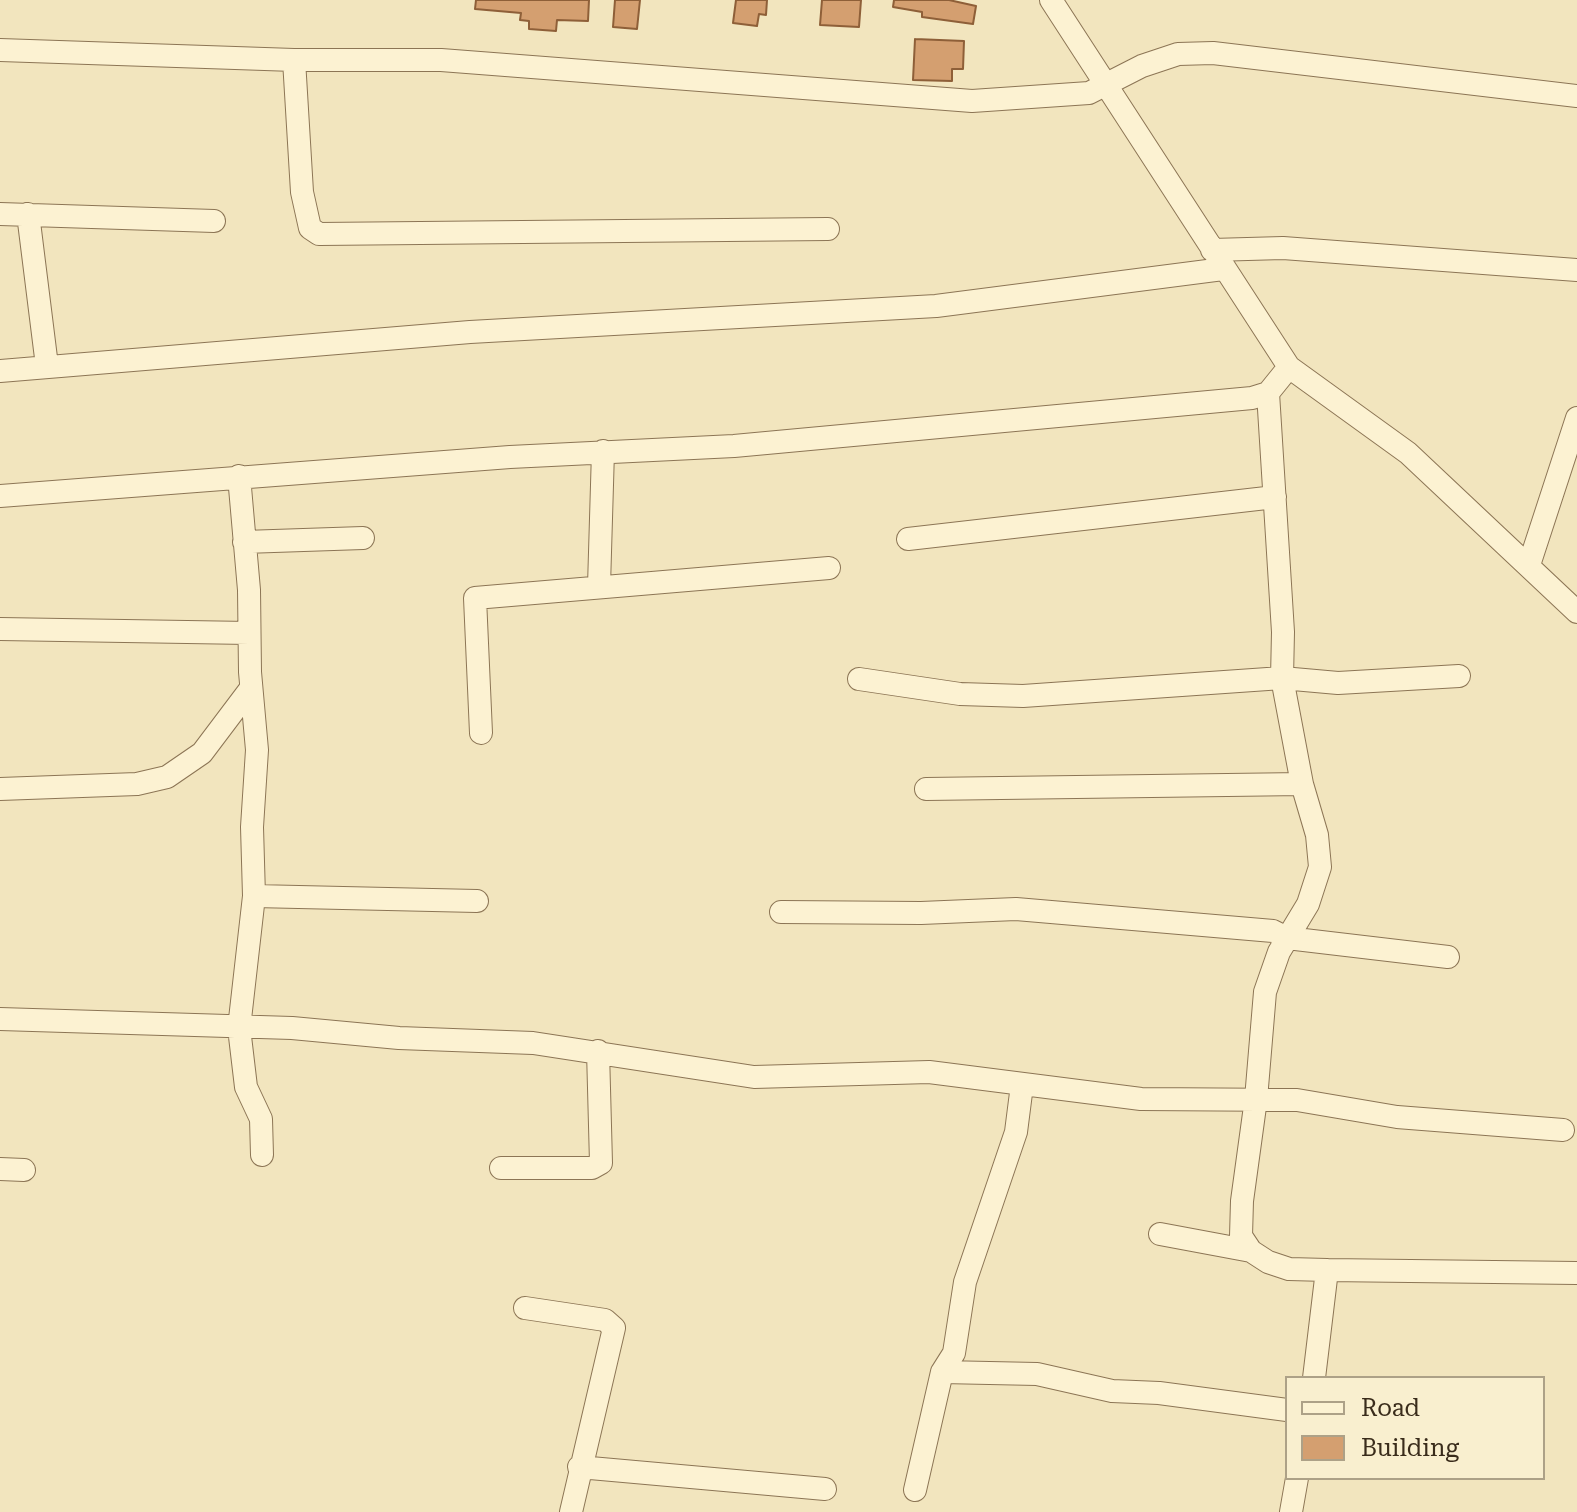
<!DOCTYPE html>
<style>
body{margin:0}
#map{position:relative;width:1577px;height:1512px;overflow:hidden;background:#f2e5be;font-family:"Roboto Serif",serif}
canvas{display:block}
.legend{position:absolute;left:1285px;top:1376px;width:260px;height:104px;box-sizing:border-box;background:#f9efcf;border:2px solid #ada187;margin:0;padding:10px 14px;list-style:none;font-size:24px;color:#3a2c1b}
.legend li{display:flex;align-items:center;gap:16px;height:40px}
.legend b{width:40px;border:2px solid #ada187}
</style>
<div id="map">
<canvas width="1577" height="1512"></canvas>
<ul class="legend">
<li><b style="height:10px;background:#fcf2d2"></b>Road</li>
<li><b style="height:22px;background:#d49f70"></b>Building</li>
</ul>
</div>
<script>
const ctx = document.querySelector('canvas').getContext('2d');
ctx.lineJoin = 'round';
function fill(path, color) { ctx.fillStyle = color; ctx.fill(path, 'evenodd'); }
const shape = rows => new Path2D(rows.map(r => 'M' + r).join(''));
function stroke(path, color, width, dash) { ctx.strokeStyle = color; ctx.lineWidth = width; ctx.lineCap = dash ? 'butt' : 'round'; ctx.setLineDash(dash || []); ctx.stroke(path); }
const building = shape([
 [476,0,589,0,588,21,557,20,556,31,529,29,529,21,520,20,521,13,475,9,476,0],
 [615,0,640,0,637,29,613,27,615,0],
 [736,0,767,0,766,15,759,14,757,26,733,23,736,0],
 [822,0,861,0,859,27,820,25,822,0],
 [894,0,949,0,976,6,973,24,922,17,922,12,893,7,894,0],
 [915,39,964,41,963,69,952,69,952,81,913,80,915,39]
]);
fill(building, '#d49f70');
stroke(building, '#8e5f38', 2);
const minor = shape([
 [1051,0,1289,367,1408,453,1577,612],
 [0,50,294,60,441,60,972,101,1089,93,1142,66,1178,54,1213,53,1577,96],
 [294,60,302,192,310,228,319,234,828,229],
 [0,214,214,221],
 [28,214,47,366],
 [1212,250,1283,248,1577,270],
 [0,371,470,332,936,306,1223,269],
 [1268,393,1283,632,1282,678,1302,784,1317,835,1320,867,1308,904,1279,952,1265,992,1256,1099,1242,1201,1241,1236,1251,1251,1268,1262,1289,1269,1327,1270,1314,1378],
 [239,476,249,590,250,672,257,750,252,827,254,896,239,1028,246,1087,261,1119,262,1155],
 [0,496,510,457,734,446,1252,398,1268,393,1289,367],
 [908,539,1275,497],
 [244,542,363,538],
 [1529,565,1577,418],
 [599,586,603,451],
 [0,629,249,633],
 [859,679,960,694,1023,696,1282,678,1338,683,1459,676],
 [481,733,475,598,829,568],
 [0,789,137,784,167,777,202,753,251,688],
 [926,789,1302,784],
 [254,896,477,901],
 [781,912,921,913,1016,909,1273,931,1287,938,1448,957],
 [0,1019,292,1028,399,1038,533,1043,754,1077,929,1072,1141,1099,1297,1100,1397,1117,1563,1130],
 [501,1168,592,1168,601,1163,598,1051],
 [0,1169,24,1170],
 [1160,1234,1251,1251],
 [1327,1270,1577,1273],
 [525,1308,605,1320,614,1328,571,1512],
 [942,1372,1037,1374,1112,1391,1159,1393,1287,1410],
 [579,1467,825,1489],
 [915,1490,942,1372,954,1353,965,1282,1016,1132,1022,1085],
 [1291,1512,1297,1478]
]);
stroke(minor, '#8c7555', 24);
stroke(minor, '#fcf2d2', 22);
</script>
